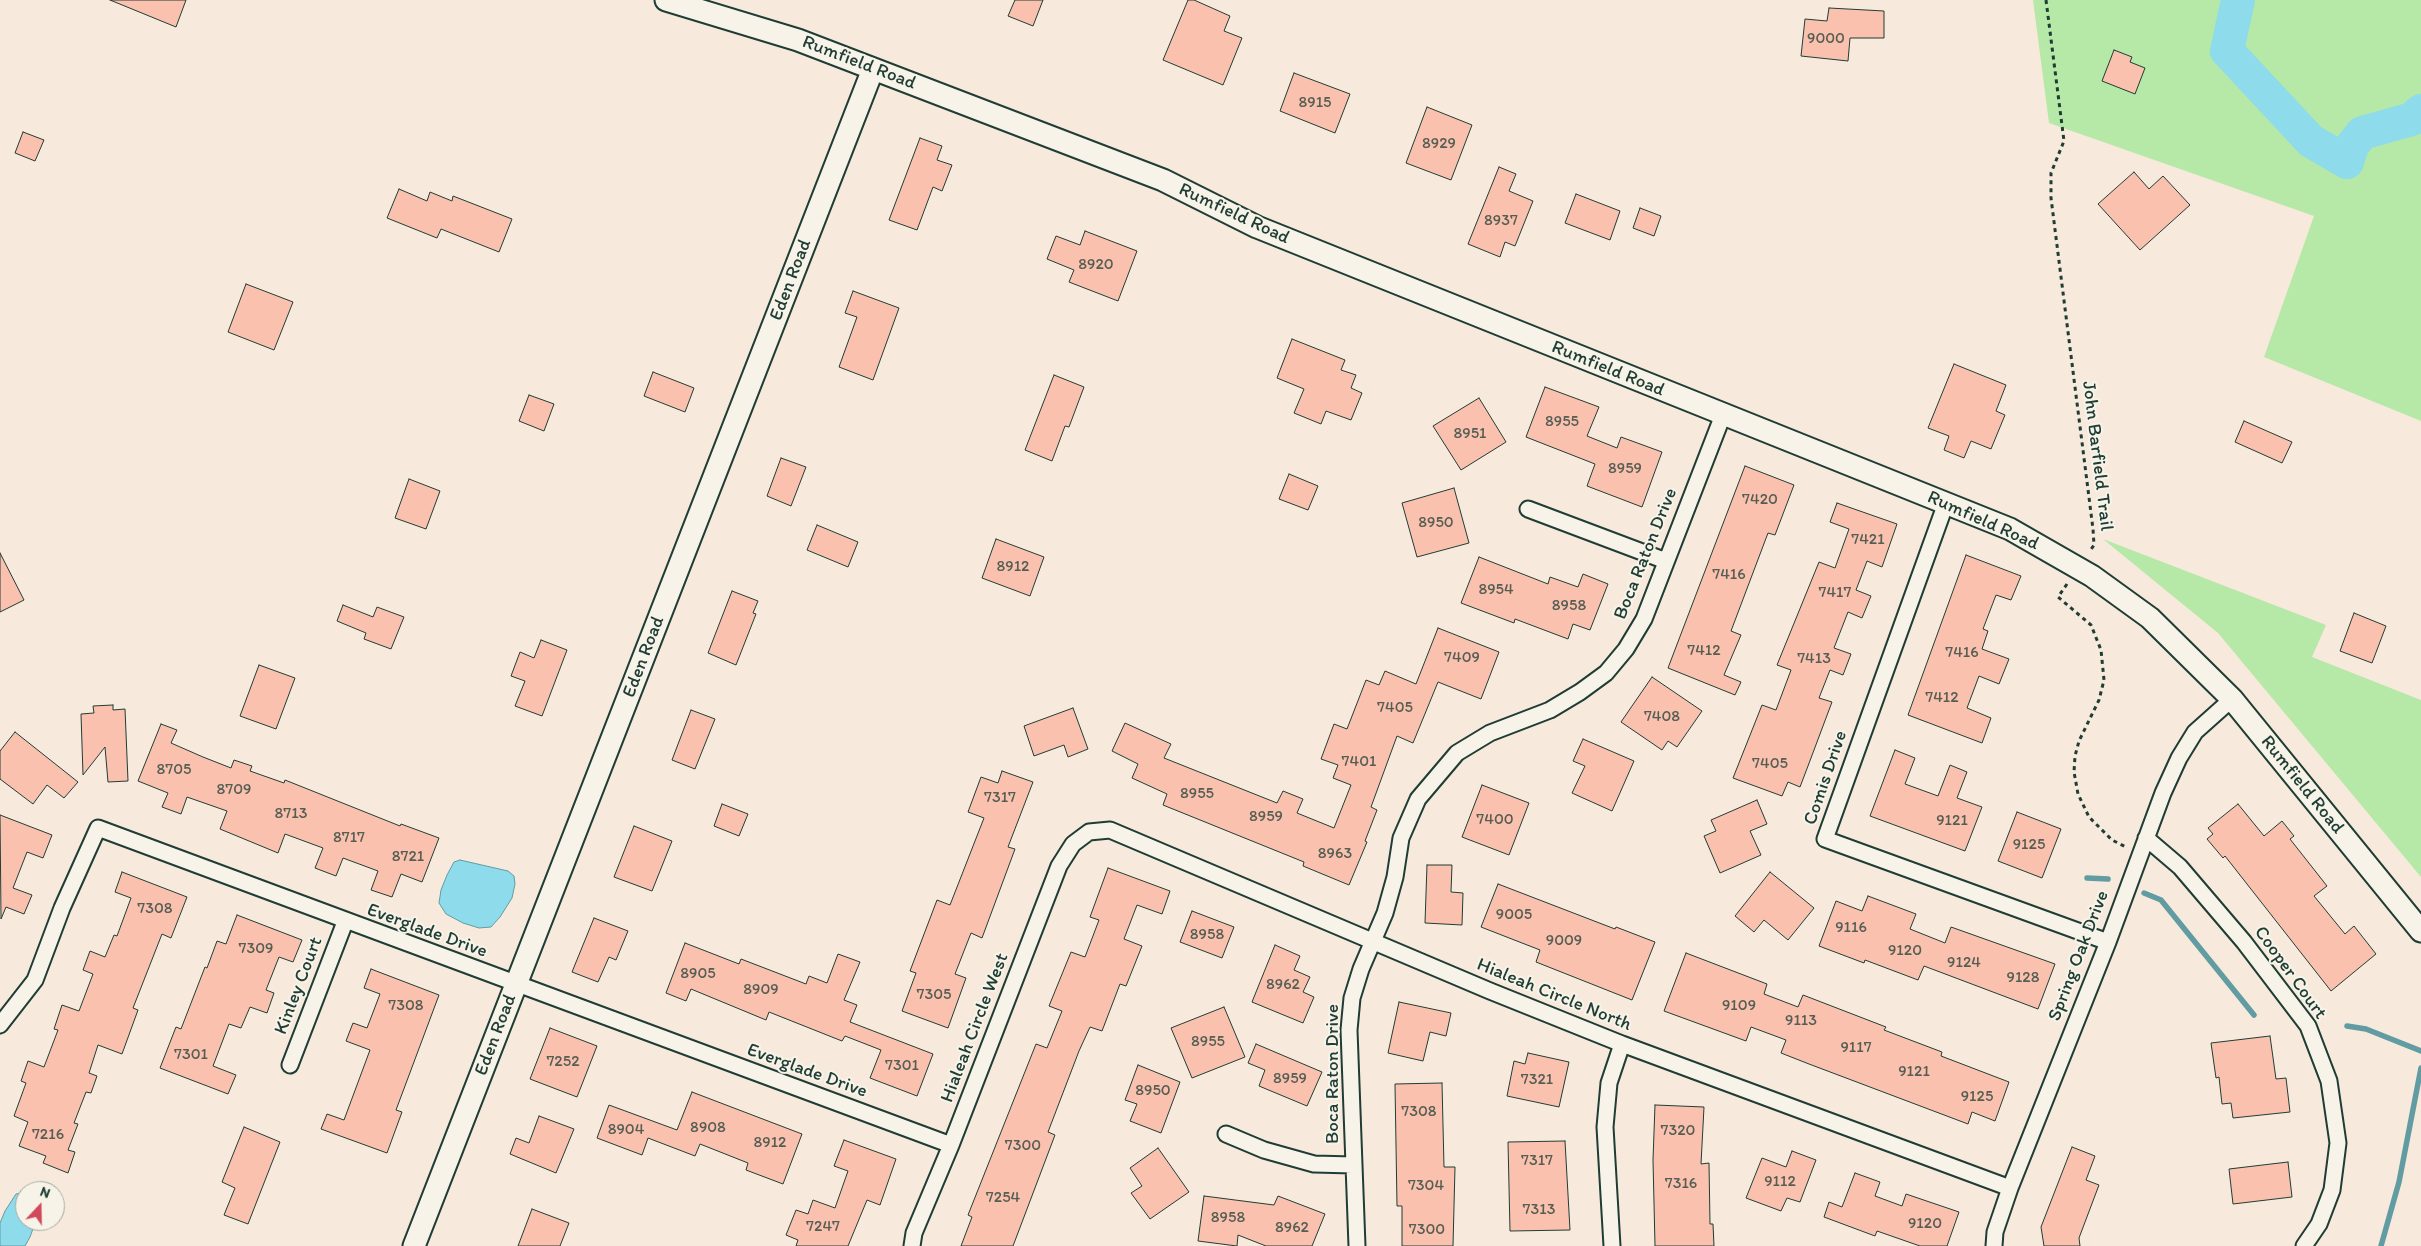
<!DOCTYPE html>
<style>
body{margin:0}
#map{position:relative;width:2421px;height:1246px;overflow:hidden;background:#f8e9dd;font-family:Itim,sans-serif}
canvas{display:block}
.north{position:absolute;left:15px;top:1181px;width:50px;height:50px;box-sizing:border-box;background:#f7f3e8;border:1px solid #a1aaa0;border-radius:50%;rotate:21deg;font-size:14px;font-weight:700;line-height:20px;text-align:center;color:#1f3d34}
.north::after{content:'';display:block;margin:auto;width:18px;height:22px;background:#d1495b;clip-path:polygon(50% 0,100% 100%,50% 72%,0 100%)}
</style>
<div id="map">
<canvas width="2421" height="1246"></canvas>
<div class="north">N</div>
</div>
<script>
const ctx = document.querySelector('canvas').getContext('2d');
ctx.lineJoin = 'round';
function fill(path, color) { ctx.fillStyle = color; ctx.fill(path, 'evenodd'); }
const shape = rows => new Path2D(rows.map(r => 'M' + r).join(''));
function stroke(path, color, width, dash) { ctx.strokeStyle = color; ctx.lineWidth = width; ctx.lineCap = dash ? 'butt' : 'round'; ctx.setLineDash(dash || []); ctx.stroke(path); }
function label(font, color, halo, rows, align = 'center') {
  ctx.font = font + ' Itim,sans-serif'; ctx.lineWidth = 4; ctx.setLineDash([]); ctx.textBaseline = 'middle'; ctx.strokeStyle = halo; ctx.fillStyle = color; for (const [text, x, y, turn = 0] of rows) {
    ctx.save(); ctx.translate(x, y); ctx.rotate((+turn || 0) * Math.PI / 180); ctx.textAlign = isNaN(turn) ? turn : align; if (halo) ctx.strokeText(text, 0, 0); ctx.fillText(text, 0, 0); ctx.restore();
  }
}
fill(shape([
 [2033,0,2421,0,2421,421,2264,357,2314,216,2049,123],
 [2103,539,2326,625,2312,657,2421,700,2421,877,2218,633]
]), '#b6e8a8');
const water = shape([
 [460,860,508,871,514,876,515,884,512,898,500,917,491,927,479,928,463,923,446,914,439,903,441,890,447,875,454,862,460,860],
 [25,1192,25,1221,32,1221,34,1226,30,1237,25,1246,0,1246,0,1223,5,1211,16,1194,25,1192]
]);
fill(water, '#8ddbeb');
stroke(water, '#619ca2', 1);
stroke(shape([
 [2087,878,2108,879],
 [2144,893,2161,900,2254,1015],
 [2347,1026,2366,1029,2421,1051],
 [2381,1246,2399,1182,2421,1068]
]), '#619ca2', 5.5);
stroke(shape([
 [2238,0,2227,51,2311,141,2347,162,2352,146,2362,133,2412,119,2421,111]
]), '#8ddbeb', 34);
const building = shape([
 [110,0,186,0,176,27,110,0],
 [1015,0,1043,0,1033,26,1008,16,1015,0],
 [1188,0,1194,0,1230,16,1224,31,1242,38,1223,85,1163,60,1188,0],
 [1829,8,1884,11,1884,38,1850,38,1848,61,1801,56,1805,19,1827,21,1829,8],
 [2114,50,2132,57,2130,62,2145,68,2135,94,2102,81,2114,50],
 [1294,73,1350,94,1335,133,1280,111,1294,73],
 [1427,107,1472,125,1451,180,1406,163,1427,107],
 [23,132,44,140,35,161,15,153,23,132],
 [920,138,942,146,937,160,952,165,942,191,933,187,917,230,889,220,920,138],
 [1499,167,1516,174,1509,191,1533,201,1515,246,1505,242,1500,257,1468,244,1499,167],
 [2134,172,2149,189,2163,176,2190,205,2140,250,2098,204,2134,172],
 [399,189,427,201,430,192,452,201,453,196,512,219,499,252,441,229,437,238,387,218,399,189],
 [1576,194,1620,211,1610,240,1565,223,1576,194],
 [1640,208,1661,216,1654,236,1633,228,1640,208],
 [1085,231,1137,251,1118,301,1069,282,1074,270,1047,259,1056,236,1080,245,1085,231],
 [246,284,293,302,274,350,228,332,246,284],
 [853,291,899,308,873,380,839,367,857,317,845,313,853,291],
 [1292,339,1345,360,1341,370,1356,375,1351,388,1362,393,1351,420,1326,411,1321,424,1294,413,1304,389,1277,378,1292,339],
 [1954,364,2006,385,1996,411,2005,415,1991,449,1971,441,1964,458,1944,450,1949,436,1928,428,1954,364],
 [653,372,694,388,685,412,644,396,653,372],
 [1054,375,1084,387,1069,427,1065,426,1052,461,1025,450,1054,375],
 [1545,387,1599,407,1587,436,1617,448,1621,437,1662,452,1642,507,1587,486,1595,464,1526,437,1545,387],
 [529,395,554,404,544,431,519,421,529,395],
 [1479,398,1506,442,1461,470,1433,426,1479,398],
 [2244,421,2292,442,2282,463,2235,442,2244,421],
 [781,458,806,467,791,506,767,496,781,458],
 [1745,466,1794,485,1775,535,1768,533,1731,631,1741,635,1724,675,1741,682,1735,695,1668,668,1745,466],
 [1289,474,1318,486,1308,510,1279,499,1289,474],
 [409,479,440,491,426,529,395,518,409,479],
 [1454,488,1469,543,1417,557,1402,503,1454,488],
 [1837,503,1897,524,1882,567,1867,561,1856,590,1871,596,1862,618,1848,612,1834,648,1851,654,1843,675,1830,670,1819,698,1832,702,1808,766,1800,787,1788,782,1782,796,1733,778,1762,705,1776,710,1791,670,1777,665,1819,562,1835,568,1849,529,1830,522,1837,503],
 [817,525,858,542,848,567,807,550,817,525],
 [996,539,1044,557,1030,596,982,578,996,539],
 [0,553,24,600,0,612,0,553],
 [1966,555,2021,576,2011,600,1996,595,1983,629,1988,631,1982,649,2009,659,1999,684,1979,676,1967,708,1991,718,1982,743,1908,715,1966,555],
 [1479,557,1548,584,1550,577,1578,587,1583,574,1608,584,1590,630,1573,624,1568,639,1515,619,1514,623,1461,603,1479,557],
 [732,591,758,601,753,613,756,614,736,665,708,653,732,591],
 [343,605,373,617,377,607,404,617,391,649,364,639,366,633,337,621,343,605],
 [2354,613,2386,626,2372,663,2340,651,2354,613],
 [1438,628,1499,652,1481,699,1438,682,1413,743,1397,736,1371,807,1377,810,1365,841,1367,842,1349,885,1303,866,1304,862,1163,805,1167,794,1132,778,1138,764,1112,751,1125,723,1171,744,1164,758,1277,803,1283,791,1303,799,1297,813,1334,828,1351,785,1333,778,1338,765,1321,759,1334,724,1347,729,1366,680,1379,685,1385,671,1416,684,1438,628],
 [541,640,567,650,542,716,515,706,525,681,511,676,520,652,534,658,541,640],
 [259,665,295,678,276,729,240,716,259,665],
 [1652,677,1702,711,1677,747,1668,741,1662,750,1621,722,1652,677],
 [113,705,113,710,125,709,128,781,108,782,105,747,83,775,81,714,94,713,93,706,113,705],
 [1073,708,1088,749,1068,757,1064,745,1034,756,1024,726,1073,708],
 [691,710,715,719,695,769,672,760,691,710],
 [161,724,177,730,171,743,203,757,231,768,234,760,252,766,250,771,284,783,285,780,400,826,401,824,439,838,422,882,401,874,392,897,371,890,378,871,343,858,336,876,315,868,323,848,285,834,278,853,220,829,227,811,187,797,181,814,162,807,168,793,138,781,161,724],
 [15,732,78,782,64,798,47,785,33,804,0,779,0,751,15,732],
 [1583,739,1634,761,1612,811,1572,793,1585,766,1573,761,1583,739],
 [1895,750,1915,758,1905,784,1938,796,1950,765,1967,772,1957,798,1982,807,1965,851,1870,816,1895,750],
 [1002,771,1033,782,1008,847,1015,849,982,938,971,933,955,974,966,978,948,1028,902,1011,916,973,910,971,937,900,950,905,984,818,968,812,981,777,998,783,1002,771],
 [1482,785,1529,803,1509,855,1462,837,1482,785],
 [1757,800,1767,824,1750,831,1761,855,1720,873,1704,836,1716,831,1711,820,1757,800],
 [722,804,748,814,739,836,714,826,722,804],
 [2238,804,2264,836,2282,821,2294,836,2290,839,2327,886,2314,896,2345,934,2354,926,2376,954,2331,991,2225,856,2223,858,2207,839,2213,834,2208,828,2238,804],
 [2017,812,2061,829,2042,878,1998,861,2017,812],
 [0,815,52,835,43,858,27,852,13,888,32,895,24,914,6,907,1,919,0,815],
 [634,826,672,841,652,891,614,877,634,826],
 [1427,865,1452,865,1451,892,1463,893,1462,925,1425,923,1427,865],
 [1108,868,1170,891,1162,914,1137,905,1124,939,1142,946,1126,986,1120,984,1102,1031,1090,1027,1079,1051,1048,1132,1055,1135,1013,1246,961,1246,972,1217,968,1215,1036,1044,1047,1048,1062,1011,1049,1006,1071,952,1085,957,1099,920,1090,917,1108,868],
 [122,872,187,897,171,938,162,934,133,1008,138,1010,122,1054,98,1045,89,1073,97,1076,91,1093,86,1092,74,1123,78,1124,68,1150,75,1152,68,1173,43,1163,46,1156,19,1146,28,1122,14,1116,26,1083,21,1081,28,1061,44,1067,58,1030,54,1029,62,1005,79,1011,93,974,83,970,90,951,105,957,114,935,117,936,131,898,115,892,122,872],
 [1770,872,1814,908,1788,940,1764,920,1754,932,1735,916,1770,872],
 [1498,884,1615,929,1616,927,1655,942,1632,1000,1536,962,1540,950,1481,927,1498,884],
 [1868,896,1916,914,1910,929,1945,943,1951,927,2055,964,2038,1009,1924,966,1918,980,1865,960,1864,963,1819,946,1836,901,1862,911,1868,896],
 [1192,911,1234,927,1222,958,1180,942,1192,911],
 [237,915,302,940,293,962,279,957,266,990,274,993,267,1013,250,1007,241,1028,229,1024,213,1066,236,1075,228,1094,160,1068,176,1027,181,1029,205,967,207,968,217,941,226,944,237,915],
 [594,918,628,931,616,960,609,957,598,982,572,972,594,918],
 [685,943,739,964,741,959,806,984,809,976,827,983,838,954,860,962,844,1000,857,1005,850,1022,933,1054,917,1096,870,1078,881,1050,845,1036,842,1041,769,1012,766,1020,691,989,686,1001,666,993,685,943],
 [1275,945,1300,956,1294,970,1310,977,1303,992,1314,997,1303,1023,1252,1002,1275,945],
 [1686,953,1767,984,1764,994,1798,1007,1803,995,1886,1027,1884,1030,1942,1052,1941,1056,2009,1082,1995,1121,1972,1112,1968,1124,1809,1064,1781,1053,1786,1040,1751,1027,1746,1041,1664,1011,1686,953],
 [371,969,439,995,396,1110,402,1112,387,1153,321,1129,327,1114,344,1120,370,1050,346,1041,353,1023,367,1028,380,994,364,988,371,969],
 [1399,1002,1451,1013,1446,1036,1430,1032,1423,1061,1388,1053,1399,1002],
 [1224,1007,1245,1057,1192,1078,1171,1028,1224,1007],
 [550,1028,597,1046,577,1097,530,1079,550,1028],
 [2270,1036,2276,1079,2286,1078,2290,1112,2233,1118,2231,1103,2222,1104,2219,1077,2216,1078,2211,1043,2270,1036],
 [1256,1044,1322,1072,1307,1106,1259,1086,1265,1070,1248,1063,1256,1044],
 [1528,1053,1569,1062,1559,1107,1507,1096,1514,1061,1525,1064,1528,1053],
 [1138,1065,1180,1082,1161,1133,1130,1121,1137,1104,1125,1100,1138,1065],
 [1442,1083,1444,1167,1455,1167,1453,1246,1402,1246,1402,1206,1397,1206,1395,1084,1442,1083],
 [692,1092,802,1134,783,1184,746,1170,748,1163,700,1144,695,1156,648,1138,642,1155,597,1138,609,1105,677,1130,692,1092],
 [1655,1105,1704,1107,1701,1164,1709,1163,1710,1224,1713,1224,1714,1246,1655,1246,1653,1160,1655,1105],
 [539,1116,574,1129,556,1173,510,1154,516,1138,529,1143,539,1116],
 [244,1127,280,1142,248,1224,224,1215,235,1188,222,1182,244,1127],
 [844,1140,896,1159,880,1205,867,1200,848,1246,796,1246,798,1240,786,1235,796,1210,808,1214,813,1200,835,1208,848,1171,834,1166,844,1140],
 [1565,1141,1570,1230,1510,1231,1508,1142,1565,1141],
 [2072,1147,2095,1156,2086,1180,2099,1185,2079,1238,2080,1246,2044,1246,2041,1227,2072,1147],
 [1158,1148,1189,1192,1150,1219,1131,1193,1142,1186,1130,1168,1158,1148],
 [1792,1151,1816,1160,1800,1202,1787,1198,1781,1211,1746,1198,1762,1158,1786,1167,1792,1151],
 [2288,1162,2292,1197,2233,1204,2229,1169,2288,1162],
 [1855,1173,1880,1182,1875,1196,1902,1206,1906,1194,1959,1212,1947,1246,1920,1246,1877,1231,1875,1236,1824,1217,1829,1202,1842,1207,1855,1173],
 [1204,1196,1274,1205,1278,1196,1325,1214,1312,1246,1266,1246,1238,1235,1237,1246,1198,1241,1204,1196],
 [532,1209,569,1223,560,1246,518,1246,532,1209]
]);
fill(building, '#fac1af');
stroke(building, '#1f3d34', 1);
const street = shape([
 [1946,503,1825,839,2108,942],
 [1528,509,1666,561],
 [2146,838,2180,867,2244,942,2308,1026,2329,1081,2338,1143,2332,1190,2319,1224,2304,1246],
 [0,1025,35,980,62,908,98,828,951,1145],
 [290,1065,345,922],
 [1226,1134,1264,1150,1314,1164,1353,1165],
 [912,1246,914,1233,951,1145,1059,866,1073,844,1089,832,1110,830,1490,991,1622,1044,2010,1188],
 [1357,1246,1349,1030,1352,998,1361,969,1385,913,1395,877,1401,838,1418,799,1457,753,1490,733,1550,710,1580,692,1606,673,1626,649,1644,619,1723,415],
 [1612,1246,1605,1127,1609,1083,1622,1044],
 [1994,1246,1995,1232,2010,1188,2108,942,2163,793,2179,758,2195,732,2232,699]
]);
const secondary = shape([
 [666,0,798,40,1163,180,1257,227,2010,529,2092,576,2150,618,2232,699,2421,931],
 [414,1246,873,69]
]);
stroke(street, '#1f3d34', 19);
stroke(secondary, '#1f3d34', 25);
stroke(shape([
 [2046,0,2064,141,2051,173,2051,198,2093,529,2094,545,2089,552],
 [2067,584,2058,597,2091,625,2101,650,2104,680,2099,700,2079,741,2075,756,2074,772,2078,794,2089,817,2112,840,2126,847]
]), '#1f3d34', 3, [4, 4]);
stroke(street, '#f7f3e8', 15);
stroke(secondary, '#f7f3e8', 21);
label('16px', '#565e53', null, [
 ["9000",1826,39],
 ["8915",1315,103],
 ["8929",1439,144],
 ["8937",1501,221],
 ["8920",1096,265],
 ["8955",1562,422],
 ["8951",1470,434],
 ["8959",1625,469],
 ["7420",1760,500],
 ["8950",1436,523],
 ["7421",1868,540],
 ["8912",1013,567],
 ["7416",1729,575],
 ["8954",1496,590],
 ["7417",1835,593],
 ["8958",1569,606],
 ["7412",1704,651],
 ["7416",1962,653],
 ["7409",1462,658],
 ["7413",1814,659],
 ["7412",1942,698],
 ["7405",1395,708],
 ["7408",1662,717],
 ["7401",1359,762],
 ["7405",1770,764],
 ["8705",174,770],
 ["8709",234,790],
 ["8955",1197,794],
 ["7317",1000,798],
 ["8713",291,814],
 ["8959",1266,817],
 ["7400",1495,820],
 ["9121",1952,821],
 ["8717",349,838],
 ["9125",2029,845],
 ["8963",1335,854],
 ["8721",408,857],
 ["7308",155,909],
 ["9005",1514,915],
 ["9116",1851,928],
 ["8958",1207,935],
 ["9009",1564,941],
 ["7309",256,949],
 ["9120",1905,951],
 ["9124",1964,963],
 ["8905",698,974],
 ["9128",2023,978],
 ["8962",1283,985],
 ["8909",761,990],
 ["7305",934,995],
 ["7308",406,1006],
 ["9109",1739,1006],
 ["9113",1801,1021],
 ["8955",1208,1042],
 ["9117",1856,1048],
 ["7301",191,1055],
 ["7252",563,1062],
 ["7301",902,1066],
 ["9121",1914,1072],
 ["8959",1290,1079],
 ["7321",1537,1080],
 ["8950",1153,1091],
 ["9125",1977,1097],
 ["7308",1419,1112],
 ["8908",708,1128],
 ["8904",626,1130],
 ["7320",1678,1131],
 ["7216",48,1135],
 ["8912",770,1143],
 ["7300",1023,1146],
 ["7317",1537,1161],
 ["9112",1780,1182],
 ["7316",1681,1184],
 ["7304",1426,1186],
 ["7254",1003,1198],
 ["7313",1539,1210],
 ["8958",1228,1218],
 ["9120",1925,1224],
 ["7247",823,1227],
 ["8962",1292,1228],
 ["7300",1427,1230]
]);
label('19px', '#1f3d34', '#f7f3e8', [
 ["Rumfield Road",859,63,21],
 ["Rumfield Road",1234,214,25],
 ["Eden Road",791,280,-69],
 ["Rumfield Road",1608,369,22],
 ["John Barfield Trail",2097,456,83],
 ["Rumfield Road",1983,521,24],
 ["Boca Raton Drive",1646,554,-68],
 ["Eden Road",644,657,-69],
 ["Comis Drive",1826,778,-71],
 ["Rumfield Road",2302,785,51],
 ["Everglade Drive",427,931,20],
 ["Spring Oak Drive",2079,956,-69],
 ["Cooper Court",2290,973,54],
 ["Kinley Court",299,986,-69],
 ["Hialeah Circle North",1554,995,22],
 ["Hialeah Circle West",975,1028,-69],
 ["Eden Road",496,1035,-69],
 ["Everglade Drive",807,1071,20],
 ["Boca Raton Drive",1333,1074,-90]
]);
</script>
